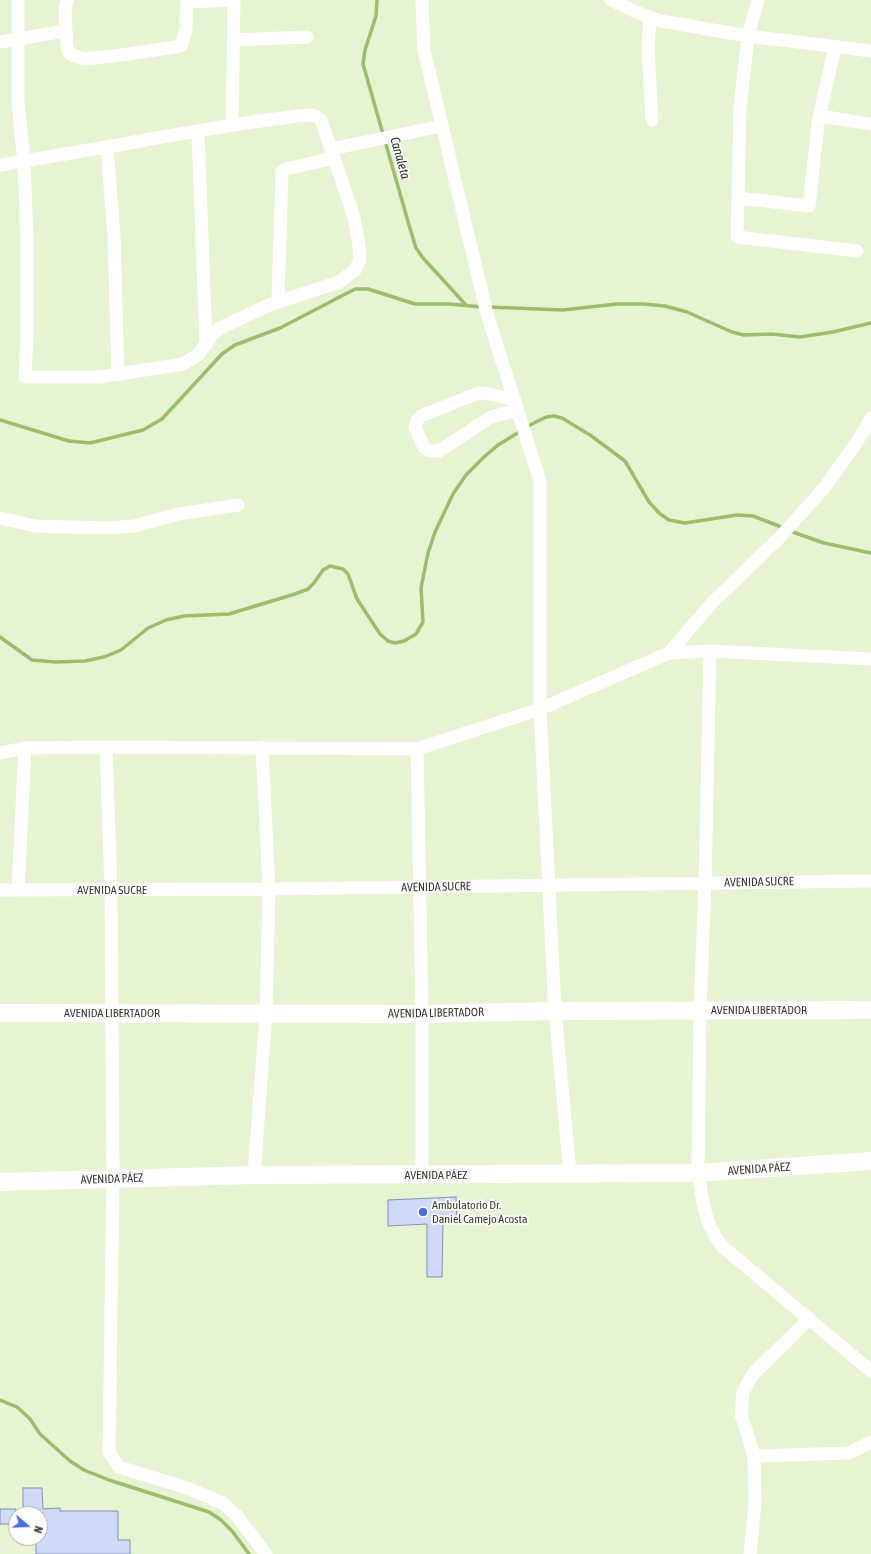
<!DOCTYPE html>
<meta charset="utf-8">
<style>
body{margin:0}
#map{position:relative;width:871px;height:1554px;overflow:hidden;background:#e6f4d4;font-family:"Asap Condensed",sans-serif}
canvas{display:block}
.north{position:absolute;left:8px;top:1506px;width:40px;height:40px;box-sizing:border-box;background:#fff;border:1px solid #b0b2ad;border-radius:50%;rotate:109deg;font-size:11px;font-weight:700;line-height:16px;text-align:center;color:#3a3f32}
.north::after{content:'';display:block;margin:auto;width:14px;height:18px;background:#4c6ade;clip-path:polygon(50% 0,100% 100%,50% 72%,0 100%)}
</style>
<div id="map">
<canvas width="871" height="1554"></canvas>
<div class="north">N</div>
</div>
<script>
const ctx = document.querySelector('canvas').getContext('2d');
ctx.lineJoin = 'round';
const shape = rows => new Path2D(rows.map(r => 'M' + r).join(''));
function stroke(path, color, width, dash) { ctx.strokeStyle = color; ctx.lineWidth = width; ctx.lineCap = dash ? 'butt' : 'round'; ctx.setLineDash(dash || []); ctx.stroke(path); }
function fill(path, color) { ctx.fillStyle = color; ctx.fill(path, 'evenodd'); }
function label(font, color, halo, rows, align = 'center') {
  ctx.font = font + ' "Asap Condensed",sans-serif'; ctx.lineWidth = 3.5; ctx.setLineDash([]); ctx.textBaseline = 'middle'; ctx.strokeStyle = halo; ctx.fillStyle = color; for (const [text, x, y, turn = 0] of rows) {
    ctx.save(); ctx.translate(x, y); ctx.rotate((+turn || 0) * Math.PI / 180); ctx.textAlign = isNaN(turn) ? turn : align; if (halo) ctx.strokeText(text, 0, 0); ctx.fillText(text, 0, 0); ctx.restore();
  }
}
stroke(shape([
 [377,0,376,16,365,50,363,64,409,225,416,248,423,258,466,305],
 [488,307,563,310,617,304,644,304,665,306,687,312,732,332,744,335,771,334,800,337,833,332,871,323],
 [0,420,69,441,90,443,143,430,162,419,222,354,235,345,280,328,355,289,368,289,415,304,450,304,481,307],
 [526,427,546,417,554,416,562,418,590,435,625,461,649,502,659,513,669,520,685,523,737,515,753,516,784,528],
 [790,531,824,543,871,553],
 [0,637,32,660,56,662,85,661,104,657,121,650,148,628,166,620,184,616,229,614,295,594,308,589,314,583,323,570,330,566,343,569,348,574,357,599,380,634,388,641,395,643,404,641,416,634,423,622,421,588,428,553,435,532,453,494,466,475,484,457,498,445,521,431],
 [0,1400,17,1407,30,1419,40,1434,70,1461,84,1470,109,1480,209,1512,221,1520,232,1531,249,1554]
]), '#9dbc6c', 3.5);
const building = shape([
 [456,1197,457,1223,443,1224,442,1277,427,1277,427,1224,388,1226,388,1200,456,1197],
 [23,1488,42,1488,43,1509,60,1508,60,1511,118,1511,118,1540,130,1540,130,1554,36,1554,36,1541,40,1541,40,1514,23,1514,23,1488],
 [0,1509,16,1509,16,1524,0,1524,0,1509]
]);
fill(building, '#cedaf9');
stroke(building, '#848fac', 1);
stroke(shape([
 [68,0,66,5,65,14,67,48,70,54,83,59,114,56,176,47,182,45,186,28,187,0],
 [422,0,424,50,487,314,540,481,540,709,555,1011,570,1174],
 [611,0,636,12,661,21,748,36,871,51],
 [758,0,748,36,740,108,737,237,857,251],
 [187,2,234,0],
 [650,17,648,50,652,120],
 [234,40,307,37],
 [0,42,65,31],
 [820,116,871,124],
 [232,125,234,0],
 [198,131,206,345],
 [107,147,114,236,118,375],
 [331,149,442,126],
 [0,165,24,161,107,147,151,139,232,125,305,115,316,116,321,120,354,217,359,246,360,260,355,270,339,282,269,305,220,328,211,336,198,355,183,364,100,377,25,377,27,336,27,239,24,161,18,103,18,0],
 [738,198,809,206,818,123,835,46],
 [278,302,282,171,286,169,334,158],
 [515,400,484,393,476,394,421,416,417,420,415,427,424,447,429,451,439,451,491,417,518,410],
 [0,518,35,526,106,528,134,526,179,514,238,505],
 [710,651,705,883,700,1011,698,1173,703,1203,708,1222,715,1236,723,1247,871,1371],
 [669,653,711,604,781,536,825,487,857,442,871,418],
 [106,747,111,889,113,1178,109,1452,119,1467,187,1488,223,1503,237,1516,266,1554],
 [417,749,422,1014,422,1175],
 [0,753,25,748,106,747,417,749,540,709,669,653,710,651,871,659],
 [0,890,269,889,871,881],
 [18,890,25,748],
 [254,1175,266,1013,269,889,262,747],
 [754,1456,849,1453,871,1442],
 [750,1554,755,1502,754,1456,741,1414,743,1392,753,1374,809,1319]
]), '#fff', 13);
stroke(shape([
 [0,1013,422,1014,555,1011,871,1010],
 [0,1182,254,1175,698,1173,871,1161]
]), '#fff', 18);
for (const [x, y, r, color] of [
 [423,1212,5,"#4c6ade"]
]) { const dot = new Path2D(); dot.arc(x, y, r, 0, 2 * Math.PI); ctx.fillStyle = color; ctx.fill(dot); stroke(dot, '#fff', 1.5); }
label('12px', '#3a3f32', '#fff', [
 ["AVENIDA SUCRE",759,882,-1],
 ["AVENIDA SUCRE",436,887,-1],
 ["AVENIDA SUCRE",112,890],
 ["AVENIDA LIBERTADOR",759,1010],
 ["AVENIDA LIBERTADOR",112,1013],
 ["AVENIDA LIBERTADOR",436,1013,-1],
 ["AVENIDA PÁEZ",759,1169,-4],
 ["AVENIDA PÁEZ",436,1175],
 ["AVENIDA PÁEZ",112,1179,-2]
]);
label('12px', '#3a3f32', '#fff', [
 ["Ambulatorio Dr.",432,1205],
 ["Daniel Camejo Acosta",432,1219]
], 'left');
label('italic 13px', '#293514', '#fff', [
 ["Canaleta",400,158,74]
]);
</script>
